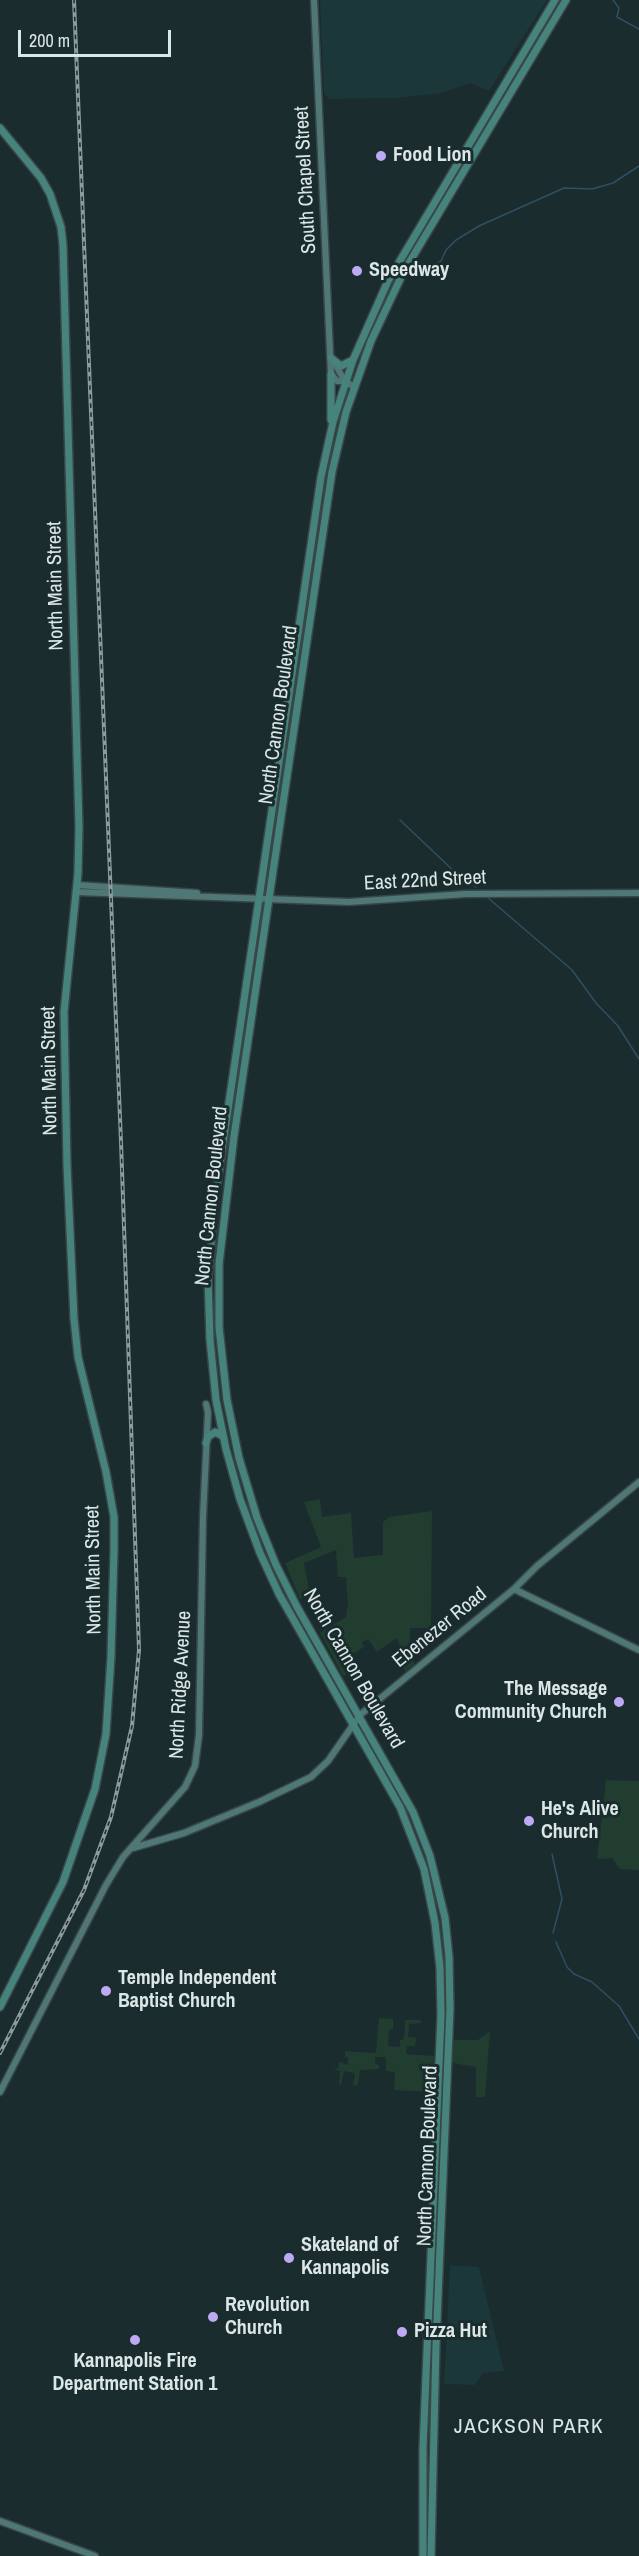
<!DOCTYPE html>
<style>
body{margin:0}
#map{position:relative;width:639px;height:2556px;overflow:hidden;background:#1a2c2d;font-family:"Archivo Narrow",sans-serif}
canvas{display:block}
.scale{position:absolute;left:18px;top:30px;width:153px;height:27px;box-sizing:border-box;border:3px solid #dbe6e6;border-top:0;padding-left:8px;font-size:18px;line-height:21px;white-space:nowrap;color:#dbe6e6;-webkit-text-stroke:4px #1a2c2d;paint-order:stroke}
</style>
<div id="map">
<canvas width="639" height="2556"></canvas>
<div class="scale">200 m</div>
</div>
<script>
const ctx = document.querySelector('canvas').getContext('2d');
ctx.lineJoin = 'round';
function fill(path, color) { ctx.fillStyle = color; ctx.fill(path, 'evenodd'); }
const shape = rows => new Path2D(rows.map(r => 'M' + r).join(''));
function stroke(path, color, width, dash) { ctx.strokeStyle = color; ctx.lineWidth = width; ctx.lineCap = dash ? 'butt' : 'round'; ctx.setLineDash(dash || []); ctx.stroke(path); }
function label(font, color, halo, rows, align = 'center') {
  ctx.font = font + ' "Archivo Narrow",sans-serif'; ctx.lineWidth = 6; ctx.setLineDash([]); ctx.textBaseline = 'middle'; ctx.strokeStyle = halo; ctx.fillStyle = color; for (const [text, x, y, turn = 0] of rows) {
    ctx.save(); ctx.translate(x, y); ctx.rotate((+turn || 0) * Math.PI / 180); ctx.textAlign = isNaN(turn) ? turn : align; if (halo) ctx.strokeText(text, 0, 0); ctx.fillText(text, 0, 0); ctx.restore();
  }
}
fill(shape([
 [320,0,547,0,489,91,470,83,441,93,399,98,329,99,324,93],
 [450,2265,479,2267,504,2371,483,2373,475,2385,444,2384]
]), '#1b3739');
fill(shape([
 [320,1499,322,1517,351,1513,354,1558,383,1555,383,1522,389,1517,432,1511,431,1628,410,1628,410,1654,415,1664,406,1671,401,1666,405,1661,397,1638,377,1652,368,1639,362,1642,364,1647,348,1657,355,1670,343,1676,320,1633,346,1617,348,1605,346,1577,338,1577,336,1550,304,1563,310,1596,300,1599,285,1563,321,1547,304,1502],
 [606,1780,639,1781,639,1870,620,1869,612,1858,597,1859],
 [379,2018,393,2019,393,2029,389,2030,388,2046,400,2047,400,2040,404,2039,405,2020,421,2020,421,2023,409,2024,408,2037,416,2038,415,2046,407,2046,406,2054,434,2056,432,2092,394,2090,395,2072,386,2071,386,2057,375,2057,375,2064,379,2065,379,2069,360,2070,358,2085,353,2086,355,2073,344,2071,341,2085,339,2085,340,2071,332,2069,338,2069,339,2062,348,2065,348,2057,345,2057,345,2051,376,2053],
 [490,2031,485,2097,476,2097,476,2067,452,2063,453,2040,478,2040]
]), '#203d30');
stroke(shape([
 [613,0,619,8,617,17,639,29],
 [437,263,441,261,446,250,456,240,479,226,564,188,592,189,613,183,639,166],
 [400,820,458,875,476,887],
 [487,897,572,970,596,1003,618,1026,639,1059],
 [552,1854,562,1899,553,1933],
 [556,1942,567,1967,574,1974,592,1982,619,2006,639,2039]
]), '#2f4f64', 1.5);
const secondary = shape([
 [314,0,331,374,337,381,345,381],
 [333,361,345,381,354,387],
 [77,885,197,893],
 [77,892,349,902,465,894,639,893],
 [514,1589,639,1650],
 [133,1848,184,1833,259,1802,311,1777,328,1761,360,1715,514,1589,537,1566,639,1482],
 [0,2092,106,1885,123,1857,185,1787,195,1766,199,1735,203,1517,208,1412,206,1404],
 [0,2521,95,2556]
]);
const primary = shape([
 [0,128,41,178,50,194,61,227,63,245,79,827,78,873,64,1012,67,1165,74,1319,78,1357,106,1472,114,1517,114,1551,111,1657,106,1734,95,1789,63,1882,0,2007],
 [331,358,341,366,353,360],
 [331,420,331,374],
 [206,1443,208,1437,215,1432,223,1436],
 [423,2556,423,2448,441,2015,440,1968,435,1923,424,1869,400,1807,279,1594,260,1553,240,1499,226,1449,216,1400,210,1340,208,1279,215,1198,246,987,321,477,333,422,353,360,388,281,555,0],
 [431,2556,436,2345,450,2009,449,1957,445,1918,430,1856,413,1812,297,1607,276,1565,257,1518,239,1458,227,1400,219,1327,219,1264,234,1136,326,512,332,472,346,412,371,341,403,273,566,0]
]);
stroke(secondary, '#384647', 9);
stroke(primary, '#384647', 10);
stroke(secondary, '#4f7775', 6);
stroke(primary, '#46837c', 7);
const rail = shape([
 [0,2053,84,1890,111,1817,132,1726,139,1650,121,1142,74,0]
]);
stroke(rail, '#8d9b9c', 4);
stroke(rail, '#1a2c2d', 1.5, [4.5]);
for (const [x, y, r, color] of [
 [381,156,6,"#bea9f5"],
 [357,271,6,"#bea9f5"],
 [619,1702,6,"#bea9f5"],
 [529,1821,6,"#bea9f5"],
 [106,1991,6,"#bea9f5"],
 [289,2258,6,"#bea9f5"],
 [213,2317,6,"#bea9f5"],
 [402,2332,6,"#bea9f5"],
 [135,2340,6,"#bea9f5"]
]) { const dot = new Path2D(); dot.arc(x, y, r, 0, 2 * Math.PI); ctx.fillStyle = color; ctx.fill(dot); stroke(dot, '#1a2c2d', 2); }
label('bold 20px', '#dbe6e6', '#1a2c2d', [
 ["Food Lion",393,156],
 ["Speedway",369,271],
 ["The Message",607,1690,"right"],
 ["Community Church",607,1713,"right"],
 ["He's Alive",541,1810],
 ["Church",541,1833],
 ["Temple Independent",118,1979],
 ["Baptist Church",118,2002],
 ["Skateland of",301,2246],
 ["Kannapolis",301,2269],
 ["Revolution",225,2306],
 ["Church",225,2329],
 ["Pizza Hut",414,2332],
 ["Kannapolis Fire",135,2362,"center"],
 ["Department Station 1",135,2385,"center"]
], 'left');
label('20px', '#dbe6e6', '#1a2c2d', [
 ["South Chapel Street",306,180,-93],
 ["North Main Street",56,586,-91],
 ["North Cannon Boulevard",279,715,-82],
 ["East 22nd Street",425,881,-3],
 ["North Main Street",50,1071,-91],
 ["North Cannon Boulevard",212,1196,-84],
 ["North Main Street",94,1570,-91],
 ["Ebenezer Road",440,1628,-39],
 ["North Cannon Boulevard",353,1669,60],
 ["North Ridge Avenue",181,1685,-87],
 ["North Cannon Boulevard",428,2156,-88]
]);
ctx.letterSpacing = '1.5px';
label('21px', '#dbe6e6', '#1a2c2d', [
 ["JACKSON PARK",529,2427]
]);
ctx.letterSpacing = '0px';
</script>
